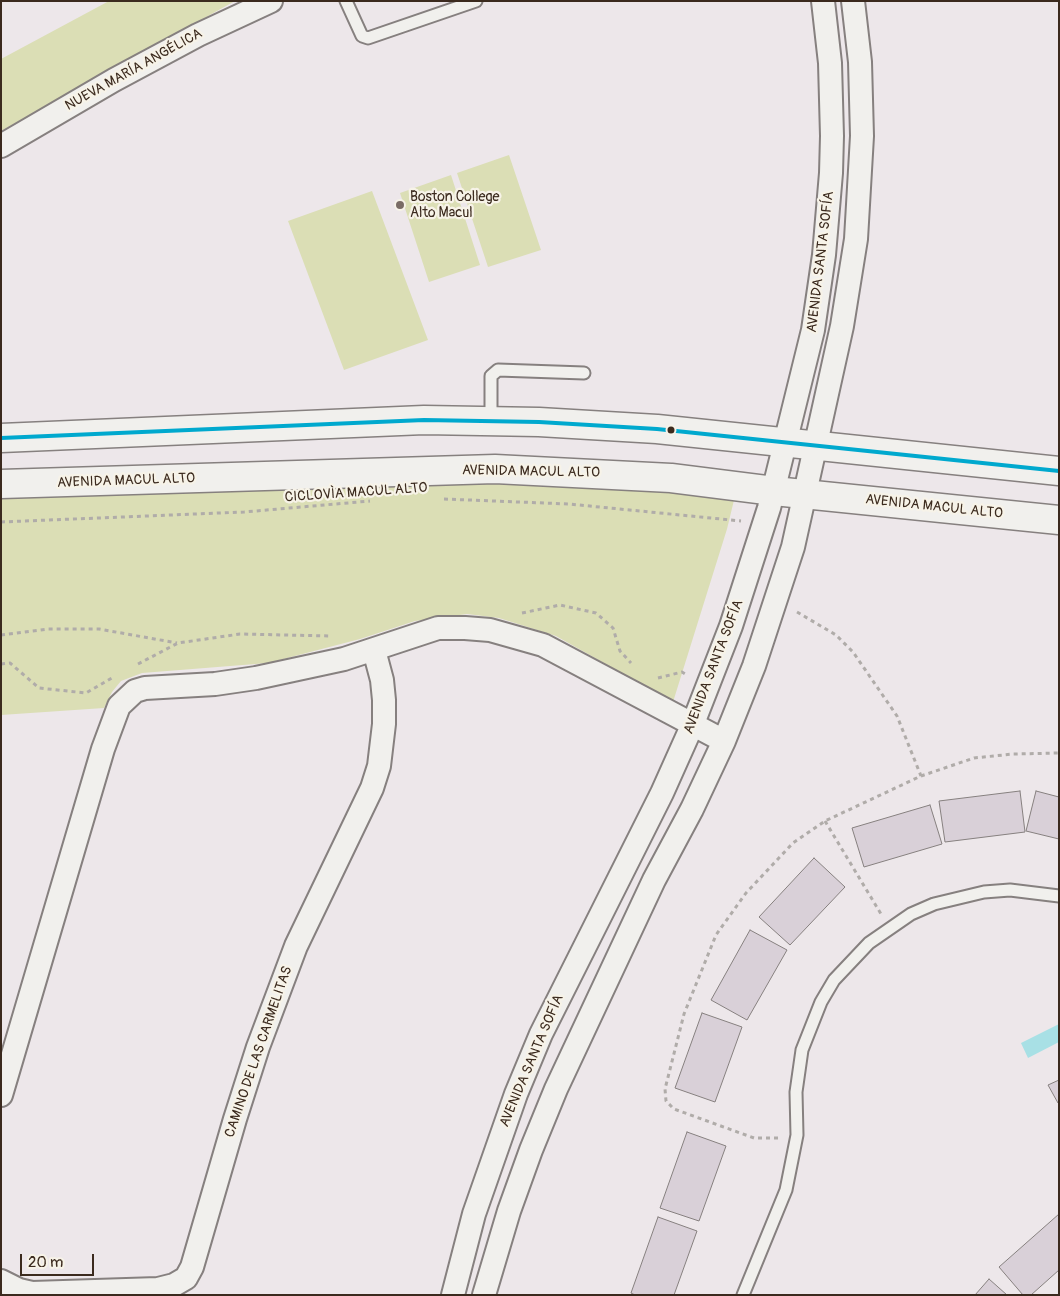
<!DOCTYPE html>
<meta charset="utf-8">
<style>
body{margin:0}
#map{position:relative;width:1060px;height:1296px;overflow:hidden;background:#ede7ea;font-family:Pangolin,sans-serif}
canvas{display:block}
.frame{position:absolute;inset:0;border:2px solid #3b2a1e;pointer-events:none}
.scale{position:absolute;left:20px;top:1254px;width:74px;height:22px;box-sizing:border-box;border:2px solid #3b2a1e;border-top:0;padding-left:6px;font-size:15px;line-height:18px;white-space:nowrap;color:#3b2a1e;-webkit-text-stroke:4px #f7f3e8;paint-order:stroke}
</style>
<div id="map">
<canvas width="1060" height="1296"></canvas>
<div class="frame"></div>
<div class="scale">20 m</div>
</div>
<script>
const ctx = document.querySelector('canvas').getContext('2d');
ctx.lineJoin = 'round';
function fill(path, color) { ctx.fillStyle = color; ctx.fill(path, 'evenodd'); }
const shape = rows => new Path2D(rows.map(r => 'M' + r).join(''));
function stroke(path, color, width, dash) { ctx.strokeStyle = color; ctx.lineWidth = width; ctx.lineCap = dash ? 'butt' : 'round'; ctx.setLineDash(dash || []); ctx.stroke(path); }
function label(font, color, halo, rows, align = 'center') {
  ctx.font = font + ' Pangolin,sans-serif'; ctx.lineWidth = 4.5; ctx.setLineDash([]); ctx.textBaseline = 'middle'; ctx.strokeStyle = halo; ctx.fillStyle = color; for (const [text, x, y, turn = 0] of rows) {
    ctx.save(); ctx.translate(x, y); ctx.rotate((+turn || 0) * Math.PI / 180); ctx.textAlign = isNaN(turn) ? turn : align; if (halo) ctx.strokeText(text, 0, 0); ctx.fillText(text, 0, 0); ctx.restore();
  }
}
fill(shape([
 [109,1,235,1,1,131,1,59],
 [509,155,541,250,488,267,457,173],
 [451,175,480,265,429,282,400,193],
 [372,191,428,340,344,370,288,221],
 [491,483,567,484,735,496,727,529,673,702,556,636,499,618,467,614,415,621,360,639,268,663,142,673,121,681,112,692,104,708,1,715,1,496]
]), '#dbdeb5');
fill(shape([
 [1059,1024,1059,1042,1028,1058,1021,1043]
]), '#a8e0e5');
const building = shape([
 [1020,791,1025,832,945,842,939,801,1020,791],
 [1036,791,1059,797,1059,839,1026,831,1036,791],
 [930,805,942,844,864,867,852,828,930,805],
 [814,858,845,887,790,945,759,917,814,858],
 [750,930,787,950,747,1020,711,1000,750,930],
 [702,1013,742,1027,715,1102,675,1088,702,1013],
 [1059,1080,1059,1102,1058,1103,1048,1085,1059,1080],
 [687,1132,726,1146,699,1221,660,1208,687,1132],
 [1059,1214,1059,1270,1031,1295,1023,1295,999,1267,1059,1214],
 [658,1217,697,1231,674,1295,635,1295,631,1293,658,1217],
 [989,1279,1007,1295,975,1295,989,1279]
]);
fill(building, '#d9d0d8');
stroke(building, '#86807f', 1);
const lane = shape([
 [346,1,362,36,368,38,476,1],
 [491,421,491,376,498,370,584,373],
 [743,1295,786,1190,797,1135,796,1092,802,1050,821,1002,834,980,869,943,911,914,934,904,984,892,1010,890,1059,896]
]);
const street = shape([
 [1,146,114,80,198,35,271,1],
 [1,1095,103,749,119,706,135,691,145,688,215,684,256,678,344,659,438,628,465,628,490,630,543,645,724,741],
 [1,1281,19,1290,32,1293,158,1289,174,1285,186,1278,192,1267,235,1119,258,1047,296,946,372,788,379,766,384,724,384,700,382,680,374,650],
 [453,1295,474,1214,516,1094,541,1034,662,793,692,726,731,626,769,508,813,330,824,255,831,173,832,136,830,63,823,1],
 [484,1295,509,1211,531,1150,556,1089,654,880,692,809,724,741,754,666,793,547,842,326,856,239,862,136,860,62,853,1]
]);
const secondary = shape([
 [1,438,424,420,539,422,657,429,1059,471],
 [1,484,495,469,671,478,774,491,1059,520]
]);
stroke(lane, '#86807f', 15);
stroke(street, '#86807f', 26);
stroke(secondary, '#86807f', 31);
stroke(shape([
 [444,499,569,504,741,521],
 [1,522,244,512,370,501],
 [797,612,836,635,853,652,897,716,921,776],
 [522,613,560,605,596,613,613,628,620,651,631,663],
 [1,635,48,629,99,629,177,643],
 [1,664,10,663,39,688,86,693,112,678],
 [138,664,178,643,240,634,331,636],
 [658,678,682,672,687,675],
 [825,821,881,914],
 [778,1138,754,1138,674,1109,666,1101,665,1089,684,1014,716,935,746,893,793,843,825,821,921,776,974,758,1013,754,1059,753]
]), '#b0aca9', 3, [4, 4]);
stroke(lane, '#f1f0ed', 11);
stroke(street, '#f1f0ed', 22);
stroke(secondary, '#f1f0ed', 28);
stroke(shape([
 [1,438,424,420,539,422,657,429,1059,471]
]), '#00a9ce', 4);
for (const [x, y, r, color] of [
 [400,205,5,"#796c65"],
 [671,430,4.5,"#3b2a1e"]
]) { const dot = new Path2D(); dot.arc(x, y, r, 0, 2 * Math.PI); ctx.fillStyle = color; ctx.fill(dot); stroke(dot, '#f7f3e8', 2); }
label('14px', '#3b2a1e', '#f7f3e8', [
 ["NUEVA MARÍA ANGÉLICA",134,70,-29],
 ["AVENIDA SANTA SOFÍA",821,262,-83],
 ["AVENIDA MACUL ALTO",531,472,1],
 ["AVENIDA MACUL ALTO",126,481,-2],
 ["CICLOVÌA MACUL ALTO",356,493,-4],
 ["AVENIDA MACUL ALTO",934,507,6],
 ["AVENIDA SANTA SOFÍA",714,667,-69],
 ["CAMINO DE LAS CARMELITAS",259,1052,-71],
 ["AVENIDA SANTA SOFÍA",532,1061,-67]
]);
label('14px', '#3b2a1e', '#f7f3e8', [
 ["Boston College",410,197],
 ["Alto Macul",410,213]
], 'left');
</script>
